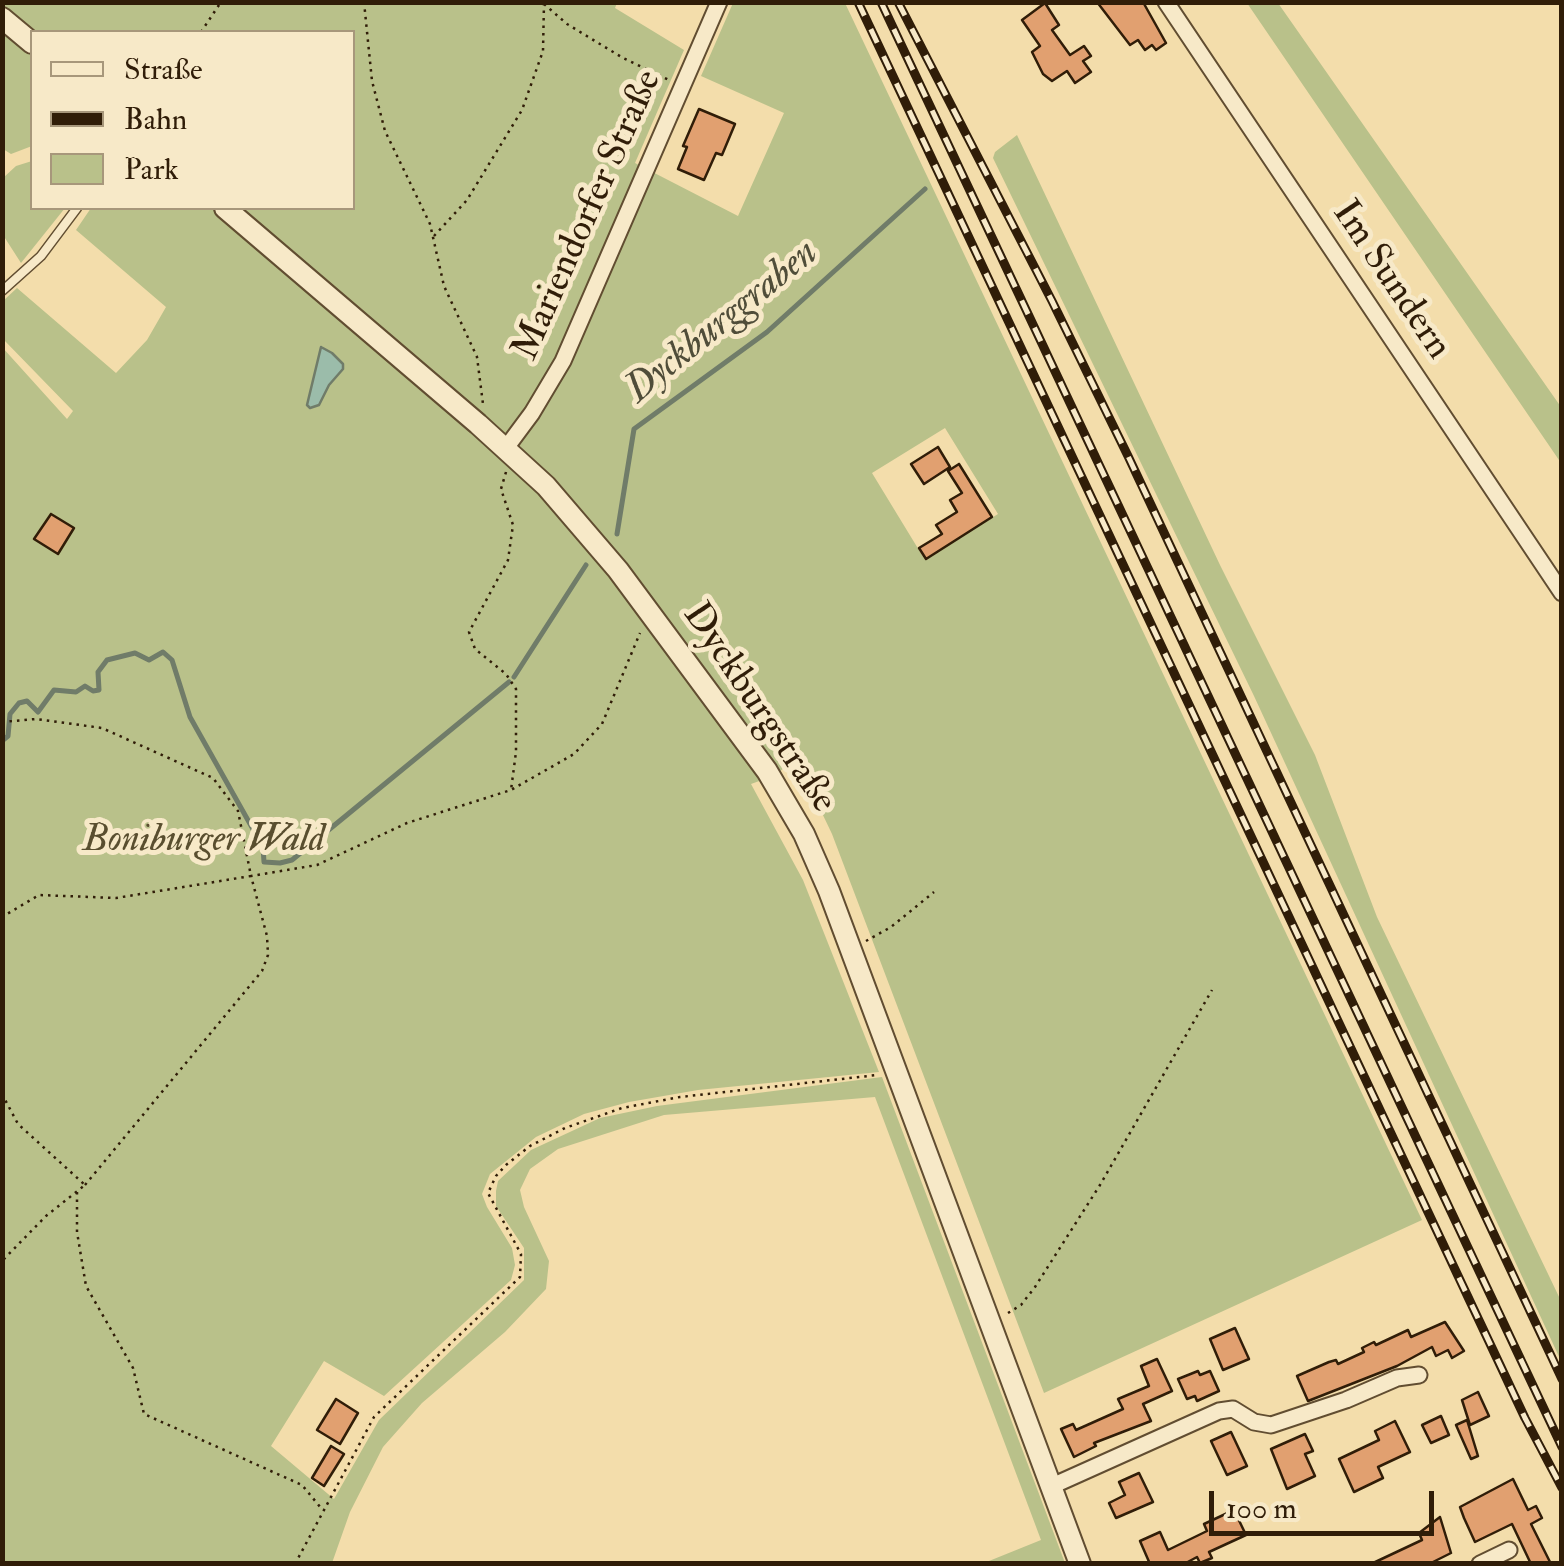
<!DOCTYPE html>
<meta charset="utf-8">
<style>
body{margin:0}
#map{position:relative;width:1564px;height:1566px;overflow:hidden;background:#f3ddab;font-family:"IM FELL Double Pica",serif}
canvas{display:block}
.frame{position:absolute;inset:0;border:5px solid #301d08;pointer-events:none}
.legend{position:absolute;left:30px;top:30px;width:325px;height:180px;box-sizing:border-box;background:#f7e9c8;border:2px solid #a7977b;margin:0;padding:12px 18px;list-style:none;font-size:30px;color:#301d08}
.legend li{display:flex;align-items:center;gap:20px;height:50px}
.legend b{width:50px;border:2px solid #a7977b}
.scale{position:absolute;left:1209px;top:1491px;width:225px;height:45px;box-sizing:border-box;border:5px solid #301d08;border-top:0;padding-left:12px;font-size:30px;line-height:35px;white-space:nowrap;color:#301d08;-webkit-text-stroke:8px #f7e9c8;paint-order:stroke}
</style>
<div id="map">
<canvas width="1564" height="1566"></canvas>
<div class="frame"></div>
<ul class="legend">
<li><b style="height:12px;background:#f7e9c8"></b>Straße</li>
<li><b style="height:12px;background:#301d08"></b>Bahn</li>
<li><b style="height:28px;background:#b9c18a"></b>Park</li>
</ul>
<div class="scale">100 m</div>
</div>
<script>
const ctx = document.querySelector('canvas').getContext('2d');
ctx.lineJoin = 'round';
function fill(path, color) { ctx.fillStyle = color; ctx.fill(path, 'evenodd'); }
const shape = rows => new Path2D(rows.map(r => 'M' + r).join(''));
function stroke(path, color, width, dash) { ctx.strokeStyle = color; ctx.lineWidth = width; ctx.lineCap = dash ? 'butt' : 'round'; ctx.setLineDash(dash || []); ctx.stroke(path); }
function label(font, color, halo, rows, align = 'center') {
  ctx.font = font + ' "IM FELL Double Pica",serif'; ctx.lineWidth = 10; ctx.setLineDash([]); ctx.textBaseline = 'middle'; ctx.strokeStyle = halo; ctx.fillStyle = color; for (const [text, x, y, turn = 0] of rows) {
    ctx.save(); ctx.translate(x, y); ctx.rotate((+turn || 0) * Math.PI / 180); ctx.textAlign = isNaN(turn) ? turn : align; if (halo) ctx.strokeText(text, 0, 0); ctx.fillText(text, 0, 0); ctx.restore();
  }
}
fill(shape([
 [3,3,617,3,615,8,684,50,635,163,738,216,784,113,701,76,733,3,845,3,1422,1220,1044,1393,832,834,811,790,790,764,773,776,751,784,803,880,879,1072,698,1090,629,1102,584,1114,536,1137,490,1174,482,1194,487,1207,512,1248,515,1265,511,1280,384,1396,324,1361,271,1446,334,1499,379,1420,524,1280,524,1248,496,1206,496,1191,498,1181,531,1150,600,1118,657,1106,882,1077,1065,1563,984,1563,1041,1540,875,1097,664,1115,558,1149,530,1169,520,1190,524,1207,549,1261,546,1289,505,1332,422,1403,383,1447,350,1512,332,1563,3,1563,2,347,67,419,73,411,3,339,3,301,17,288,116,373,147,340,166,307,76,230,91,208,352,208,352,32,32,32,32,146,11,154,3,149],
 [945,428,998,514,925,560,872,473],
 [1247,3,1278,3,1561,407,1561,463],
 [1017,135,1220,565,1315,755,1377,917,1561,1301,1561,1361,1254,696,993,158,995,152],
 [32,161,32,208,65,208,21,263,3,235,3,178,16,166]
]), '#b9c18a');
const water = shape([
 [321,347,332,353,343,364,343,369,329,385,319,405,310,408,307,405,321,347]
]);
fill(water, '#9bbcaa');
stroke(water, '#707c69', 2.5);
stroke(shape([
 [617,534,634,429,767,332,925,189],
 [514,677,586,565],
 [2,741,8,736,10,714,19,703,27,701,38,712,54,690,76,692,85,686,93,691,99,690,98,672,107,660,135,653,149,660,163,652,172,660,190,717,263,847,264,862,280,863,292,860,509,682]
]), '#707c69', 5);
const building = shape([
 [1097,2,1143,2,1166,43,1156,50,1152,45,1145,50,1138,40,1130,45,1097,2],
 [1045,3,1059,25,1052,30,1070,55,1084,46,1091,56,1083,61,1091,72,1075,83,1067,71,1052,81,1043,74,1032,52,1040,46,1022,20,1045,3],
 [699,109,735,124,722,155,716,153,704,180,678,169,687,147,683,146,699,109],
 [938,447,950,467,924,484,911,464,938,447],
 [959,464,992,517,926,559,919,548,942,534,936,525,957,512,950,500,962,493,948,471,959,464],
 [51,514,74,528,58,554,34,539,51,514],
 [1445,1322,1464,1351,1452,1358,1448,1350,1436,1356,1432,1347,1397,1366,1308,1401,1297,1376,1329,1362,1336,1360,1338,1364,1364,1352,1362,1348,1374,1342,1376,1345,1408,1330,1411,1337,1445,1322],
 [1235,1328,1249,1359,1223,1370,1210,1339,1235,1328],
 [1157,1359,1172,1391,1143,1404,1151,1421,1094,1443,1096,1446,1074,1457,1061,1429,1073,1424,1076,1430,1123,1409,1118,1399,1149,1386,1141,1366,1157,1359],
 [1198,1371,1200,1375,1210,1371,1219,1391,1197,1401,1195,1396,1187,1399,1178,1379,1198,1371],
 [1478,1392,1489,1416,1470,1425,1462,1400,1478,1392],
 [336,1399,358,1413,340,1444,317,1430,336,1399],
 [1441,1416,1449,1435,1431,1443,1422,1425,1441,1416],
 [1467,1420,1478,1456,1471,1459,1456,1425,1467,1420],
 [1395,1421,1410,1452,1378,1467,1383,1478,1354,1492,1339,1459,1379,1440,1375,1431,1395,1421],
 [1231,1432,1247,1466,1227,1475,1211,1441,1231,1432],
 [1305,1434,1313,1451,1305,1454,1315,1476,1287,1489,1271,1449,1305,1434],
 [331,1446,344,1454,324,1486,312,1478,331,1446],
 [1139,1473,1153,1502,1116,1518,1109,1503,1125,1495,1119,1482,1139,1473],
 [1513,1479,1528,1510,1536,1506,1542,1518,1531,1524,1551,1564,1531,1564,1512,1524,1475,1542,1464,1518,1460,1507,1513,1479],
 [1234,1510,1246,1535,1209,1552,1212,1558,1200,1563,1197,1557,1184,1564,1150,1564,1140,1541,1160,1532,1168,1550,1207,1531,1204,1524,1234,1510],
 [1440,1517,1451,1553,1429,1564,1371,1564,1422,1540,1419,1533,1440,1517]
]);
fill(building, '#e1a070');
stroke(building, '#301d08', 2.5);
const service = shape([
 [2,291,41,256,77,208]
]);
const minor = shape([
 [1166,2,1562,593],
 [506,448,532,413,563,361,719,2],
 [1052,1486,1219,1411,1233,1409,1254,1422,1271,1425,1346,1400,1397,1378,1419,1375],
 [1480,1564,1509,1550]
]);
const tertiary = shape([
 [2,18,32,43],
 [225,208,478,424,546,486,618,570,767,771,804,834,829,891,1080,1564]
]);
stroke(service, '#614d31', 11);
stroke(minor, '#614d31', 19);
stroke(tertiary, '#614d31', 24);
stroke(shape([
 [364,2,372,81,385,131,430,224,444,286,477,357,483,404],
 [544,4,567,24,623,58,669,80],
 [201,32,221,2],
 [434,236,467,200,522,110,543,51,544,3],
 [506,472,501,489,513,525,508,560,469,632,475,649,506,674,516,689,516,752,511,790],
 [2,722,36,719,102,728,213,778,238,811,251,876,116,898,39,895,2,917],
 [866,941,891,927,934,892],
 [2,1094,18,1124,85,1185,46,1216,2,1261],
 [85,1185,262,971,268,955,267,936,251,876,317,865,407,823,511,790,574,754,602,724,640,633],
 [77,1192,77,1232,86,1286,133,1368,144,1414,302,1485,321,1508],
 [1008,1313,1021,1305,1035,1287,1100,1185,1212,990],
 [295,1564,374,1417,520,1277,521,1254,488,1193,496,1176,506,1165,530,1146,565,1128,622,1108,680,1097,877,1075]
]), '#301d08', 2.5, [2.5, 5]);
stroke(service, '#f7e9c8', 8);
stroke(minor, '#f7e9c8', 15);
stroke(tertiary, '#f7e9c8', 20);
const rail = shape([
 [858,2,1525,1418,1562,1488],
 [881,2,1562,1447],
 [898,2,1052,301,1128,456,1562,1379]
]);
stroke(rail, '#301d08', 9);
stroke(rail, '#f7e9c8', 5, [15]);
label('38px', '#301d08', '#f7e9c8', [
 ["Mariendorfer Straße",589,216,-66],
 ["Im Sundern",1390,281,56],
 ["Dyckburgstraße",758,709,56]
]);
label('italic 38px', '#594e2f', '#f7e9c8', [
 ["Boniburger Wald",204,842]
]);
label('italic 40px', '#504d39', '#f7e9c8', [
 ["Dyckburggraben",723,323,-39]
]);
</script>
